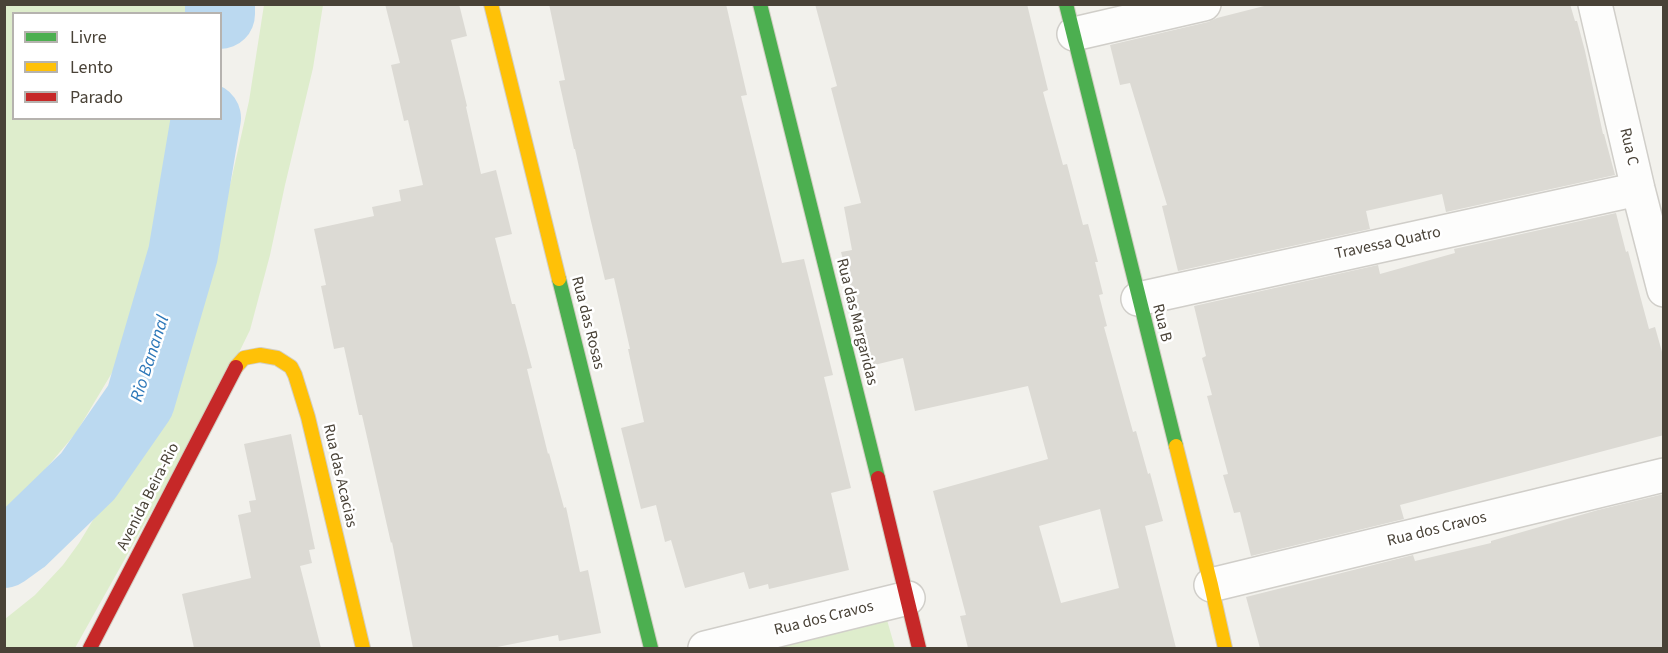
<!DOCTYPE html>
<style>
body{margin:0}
#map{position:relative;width:1668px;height:653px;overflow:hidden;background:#f2f1ec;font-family:"Source Sans 3",sans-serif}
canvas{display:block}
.frame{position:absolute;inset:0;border:6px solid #494237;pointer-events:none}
.legend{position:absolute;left:12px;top:12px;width:210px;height:108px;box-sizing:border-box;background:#fff;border:2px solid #b6b3af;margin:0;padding:8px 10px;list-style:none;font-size:18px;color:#494237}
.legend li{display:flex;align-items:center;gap:12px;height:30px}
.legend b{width:30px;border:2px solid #b6b3af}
</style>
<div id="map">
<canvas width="1668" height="653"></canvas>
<div class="frame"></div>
<ul class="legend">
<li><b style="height:8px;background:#4caf50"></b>Livre</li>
<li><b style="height:8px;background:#ffc107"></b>Lento</li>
<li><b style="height:8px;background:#c62828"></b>Parado</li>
</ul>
</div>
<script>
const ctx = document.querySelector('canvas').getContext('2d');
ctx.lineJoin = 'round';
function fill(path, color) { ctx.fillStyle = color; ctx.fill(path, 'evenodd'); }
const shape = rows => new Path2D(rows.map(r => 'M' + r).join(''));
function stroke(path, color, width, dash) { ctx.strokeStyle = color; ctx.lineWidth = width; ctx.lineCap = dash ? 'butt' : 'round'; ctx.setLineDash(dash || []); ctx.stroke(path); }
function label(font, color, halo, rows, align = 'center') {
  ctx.font = font + ' "Source Sans 3",sans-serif'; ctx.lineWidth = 5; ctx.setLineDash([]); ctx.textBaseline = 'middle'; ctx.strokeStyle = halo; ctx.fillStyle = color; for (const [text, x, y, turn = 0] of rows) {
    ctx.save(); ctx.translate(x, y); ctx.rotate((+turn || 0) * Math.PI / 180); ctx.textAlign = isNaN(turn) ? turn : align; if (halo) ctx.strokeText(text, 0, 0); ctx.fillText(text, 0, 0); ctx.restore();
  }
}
fill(shape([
 [5,4,193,5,192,13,14,14,14,118,183,119,146,293,116,366,76,433,21,498,5,514],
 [264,5,323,5,313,68,285,185,270,255,250,330,229,373,75,648,5,648,5,619,35,595,63,565,79,543,118,479,184,332,205,269,231,181,249,101],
 [887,620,895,648,778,648]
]), '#deedcc');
stroke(shape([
 [220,14,220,4],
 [4,553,22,540,88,476,140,401,183,254,206,118]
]), '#bbd9f0', 70);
fill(shape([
 [385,4,459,4,467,36,451,40,467,106,466,107,481,174,496,170,512,234,495,238,512,304,515,304,532,368,527,369,548,454,549,453,564,508,566,507,580,572,588,570,601,633,559,641,558,635,492,648,413,648,392,542,391,543,362,415,359,415,344,347,334,349,321,286,326,285,314,229,374,216,372,207,401,201,399,190,423,185,408,120,404,121,391,65,400,63],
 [549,4,726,4,747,95,741,96,782,263,804,259,833,375,824,377,851,488,831,493,849,570,769,589,768,584,749,589,744,572,685,588,671,540,665,542,656,505,641,509,621,428,644,422,628,349,630,349,614,278,605,280,590,217,575,149,574,149,559,81,565,80],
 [815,4,1027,4,1048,90,1043,92,1063,165,1067,164,1083,225,1088,224,1098,262,1095,262,1103,294,1099,295,1107,326,1104,327,1133,432,1136,431,1148,474,1150,473,1163,521,1145,526,1176,648,968,648,960,616,966,615,933,491,1048,459,1028,386,915,411,903,358,870,366,841,252,852,250,844,207,861,203,831,88,837,86],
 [1100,509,1119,588,1061,603,1039,526],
 [1272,4,1570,4,1575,21,1577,21,1585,51,1603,134,1604,134,1615,175,1446,212,1442,194,1366,211,1370,229,1178,271,1162,206,1167,205,1130,83,1120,85,1110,45,1208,22,1217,18],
 [1616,213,1626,252,1628,251,1649,329,1655,327,1664,359,1664,435,1400,505,1404,519,1251,556,1240,512,1234,513,1223,475,1228,474,1207,396,1212,395,1202,358,1206,356,1194,306,1378,265,1380,274,1455,253,1454,249],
 [291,434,315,549,309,550,312,563,300,566,321,648,194,648,182,594,251,578,238,515,251,512,249,501,256,500,244,444],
 [1664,494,1664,648,1260,648,1246,597,1413,555,1415,561,1491,543,1491,541,1598,510]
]), '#dcdad4');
const street = shape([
 [1595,4,1638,189,1664,290],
 [1074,34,1204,4],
 [1138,299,1638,189],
 [1211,585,1664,475],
 [705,648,908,598]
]);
const fast = shape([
 [760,4,878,478],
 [1066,4,1176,446],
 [559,279,651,648]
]);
const slow = shape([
 [491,4,559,279],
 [236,367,244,358,260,355,277,358,291,367,295,375,308,417,363,648],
 [1176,446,1211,585,1225,648]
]);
const jam = shape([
 [878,478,919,648],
 [90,648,236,367]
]);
stroke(street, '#d0cec9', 36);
stroke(fast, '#d2cec3', 16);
stroke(slow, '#d2cec3', 16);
stroke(jam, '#d2cec3', 16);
stroke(street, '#fdfdfc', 33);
stroke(fast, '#4caf50', 14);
stroke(slow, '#ffc107', 14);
stroke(jam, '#c62828', 14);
label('16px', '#494237', '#fff', [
 ["Rua C",1628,147,77],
 ["Travessa Quatro",1388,244,-12],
 ["Rua das Margaridas",856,322,76],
 ["Rua das Rosas",587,323,76],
 ["Rua B",1161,323,76],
 ["Rua das Acacias",339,476,77],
 ["Avenida Beira-Rio",149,497,-63],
 ["Rua dos Cravos",1437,530,-14],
 ["Rua dos Cravos",824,619,-14]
]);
label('italic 18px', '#2c77b8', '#fff', [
 ["Rio Bananal",151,359,-72]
]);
</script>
